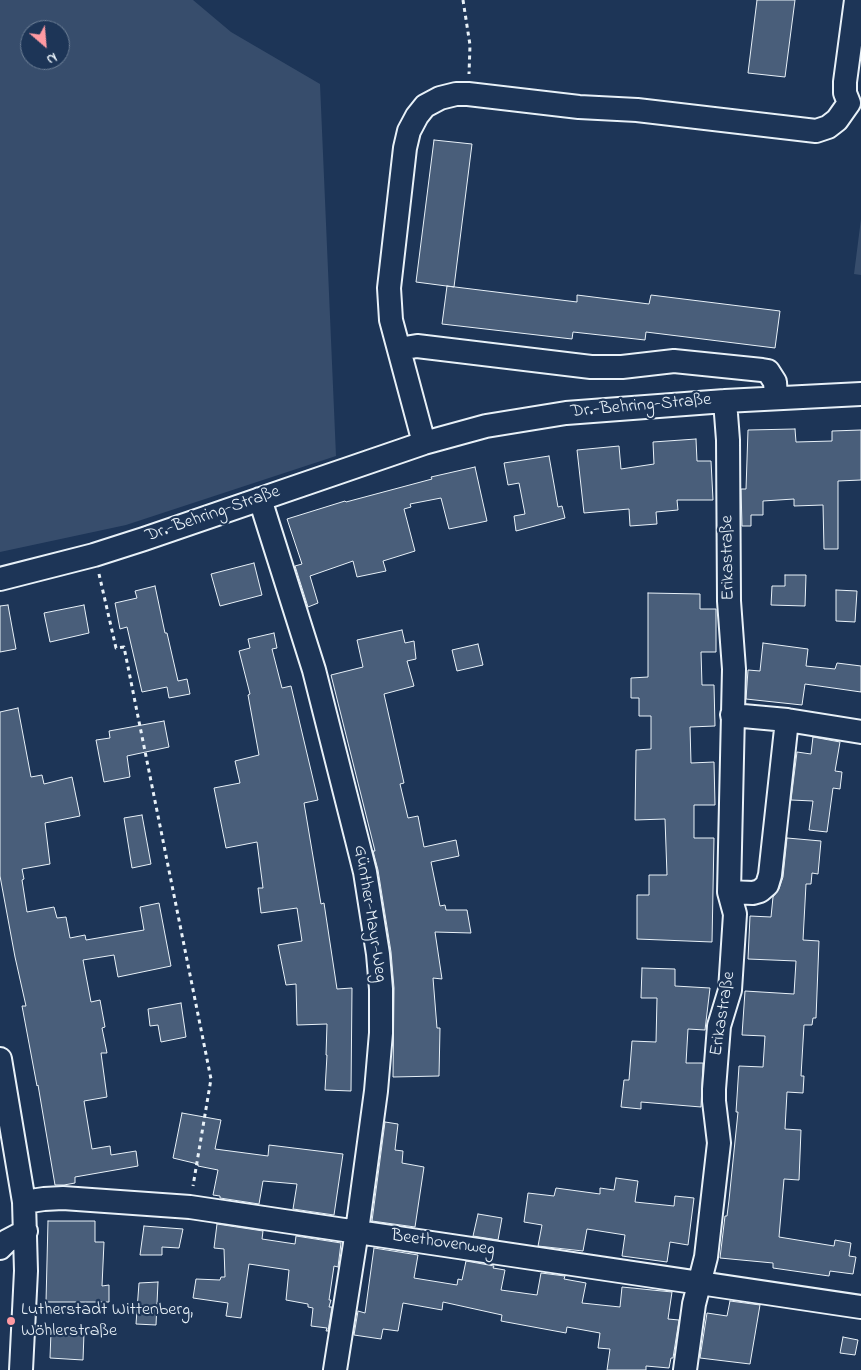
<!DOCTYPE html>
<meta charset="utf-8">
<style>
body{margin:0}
#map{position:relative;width:861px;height:1370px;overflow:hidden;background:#1d3557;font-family:"Indie Flower",sans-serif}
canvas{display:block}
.north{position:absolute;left:20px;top:20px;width:50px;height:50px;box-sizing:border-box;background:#1d3557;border:1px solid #6e8097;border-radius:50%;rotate:153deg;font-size:14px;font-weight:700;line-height:20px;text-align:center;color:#e8f1f8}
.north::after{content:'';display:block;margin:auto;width:18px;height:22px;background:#ff9aa2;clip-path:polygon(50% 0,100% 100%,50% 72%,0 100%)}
</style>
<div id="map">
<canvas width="861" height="1370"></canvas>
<div class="north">N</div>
</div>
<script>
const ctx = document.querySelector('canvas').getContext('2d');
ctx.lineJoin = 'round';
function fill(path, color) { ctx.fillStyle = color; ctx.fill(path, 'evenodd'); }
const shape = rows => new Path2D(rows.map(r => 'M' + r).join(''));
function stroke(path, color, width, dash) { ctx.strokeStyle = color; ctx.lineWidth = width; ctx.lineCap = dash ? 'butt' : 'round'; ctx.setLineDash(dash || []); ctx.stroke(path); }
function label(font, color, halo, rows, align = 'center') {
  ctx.font = font + ' "Indie Flower",sans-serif'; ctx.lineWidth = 4.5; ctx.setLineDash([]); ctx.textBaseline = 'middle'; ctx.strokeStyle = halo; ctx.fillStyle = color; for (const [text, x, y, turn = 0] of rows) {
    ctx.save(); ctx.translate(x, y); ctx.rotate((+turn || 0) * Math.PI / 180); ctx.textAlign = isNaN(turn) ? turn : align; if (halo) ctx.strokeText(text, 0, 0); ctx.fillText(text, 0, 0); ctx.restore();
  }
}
fill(shape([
 [0,0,193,0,231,32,320,84,336,456,126,525,0,552],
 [30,30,60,30,60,60,30,60],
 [861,219,861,275,854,274]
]), '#374d6c');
const building = shape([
 [757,0,795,0,785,77,748,73,757,0],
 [434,140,472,144,454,287,416,282,434,140],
 [447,286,577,302,577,295,649,304,651,295,780,311,775,348,646,332,645,340,573,332,572,339,442,324,447,286],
 [795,429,796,442,832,441,832,431,861,430,861,480,838,481,838,549,824,549,823,505,794,506,794,499,763,501,763,515,751,515,751,526,742,526,741,489,746,489,748,430,795,429],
 [696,439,697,461,711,461,713,500,677,500,678,510,656,512,657,524,630,526,629,509,584,513,577,450,619,446,621,469,654,464,653,442,696,439],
 [549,456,558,507,562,506,565,518,516,531,514,516,525,514,519,483,508,485,504,463,549,456],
 [475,467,487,521,449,529,441,498,410,504,411,507,404,509,415,551,383,561,386,571,357,577,353,561,310,576,318,603,308,607,295,566,302,564,287,519,345,501,346,502,432,479,431,477,475,467],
 [254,563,262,595,220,606,211,574,254,563],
 [785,575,806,575,805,606,771,605,772,586,785,586,785,575],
 [155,586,165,633,167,633,178,681,187,679,190,694,169,698,167,687,142,692,127,627,120,629,115,603,137,598,135,591,155,586],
 [836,590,857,591,855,622,836,621,836,590],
 [648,593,700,594,700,609,716,609,716,652,701,652,702,685,714,685,715,726,690,727,691,763,714,762,715,805,694,805,694,838,714,838,712,942,637,939,637,895,649,895,649,875,667,875,665,819,635,820,636,750,651,749,651,716,639,716,639,698,631,698,631,678,648,677,648,593],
 [8,605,16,649,0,652,0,606,8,605],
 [84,605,89,633,50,642,44,613,84,605],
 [402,630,405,643,414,641,416,659,407,661,414,686,384,694,404,783,400,784,408,818,418,816,424,847,456,840,459,856,431,862,440,906,445,905,446,910,467,910,471,933,435,932,442,979,433,978,437,1028,440,1028,439,1076,393,1077,394,988,391,952,378,870,373,851,375,851,331,675,363,667,357,640,402,630],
 [274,633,277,648,272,649,282,688,291,686,318,800,304,803,321,904,324,903,337,989,352,988,351,1091,325,1090,327,1055,326,1055,327,1024,297,1025,296,984,286,985,278,945,302,941,297,908,261,913,258,888,263,888,257,842,226,848,214,788,240,783,235,761,259,755,248,695,250,694,239,651,250,648,248,639,274,633],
 [763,643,808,649,806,666,835,669,837,663,861,666,861,692,805,684,802,705,746,699,748,670,760,671,763,643],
 [478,644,483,665,457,671,452,650,478,644],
 [18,708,31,777,42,775,44,784,72,777,80,816,45,823,50,864,22,869,24,879,22,880,27,912,54,907,57,918,66,917,70,938,85,935,86,940,144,930,140,907,159,903,171,966,118,977,114,955,83,960,91,1002,100,1000,105,1027,102,1028,107,1053,101,1053,107,1097,84,1101,92,1149,110,1146,111,1155,136,1151,138,1166,75,1177,75,1183,64,1185,55,1185,38,1085,37,1086,22,1006,26,1006,15,957,0,876,0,712,18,708],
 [164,721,169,747,127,756,130,777,104,782,96,740,110,738,109,731,164,721],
 [813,737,840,742,835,771,842,772,840,789,833,788,827,832,809,830,813,801,791,800,797,752,811,754,813,737],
 [142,815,151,864,132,868,124,818,142,815],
 [787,838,821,841,818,874,812,873,811,884,806,884,803,940,819,941,816,1018,813,1018,812,1025,804,1025,801,1076,804,1076,803,1093,787,1092,785,1129,801,1130,799,1180,784,1179,779,1237,834,1246,835,1240,851,1243,849,1256,856,1257,853,1274,830,1271,829,1276,773,1268,773,1263,720,1258,725,1216,727,1216,729,1200,738,1112,736,1112,739,1066,763,1067,765,1036,742,1035,745,991,794,994,796,961,748,959,750,916,771,917,773,897,779,889,783,877,787,838],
 [642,968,675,969,675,986,710,988,705,1030,688,1029,686,1063,703,1063,701,1107,641,1102,641,1109,621,1107,624,1080,629,1080,632,1041,656,1042,657,998,641,998,642,968],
 [181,1003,186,1037,161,1042,158,1025,150,1026,148,1009,181,1003],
 [182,1113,221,1120,215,1149,268,1156,269,1145,343,1154,334,1215,293,1209,297,1184,263,1181,259,1204,220,1198,220,1196,213,1195,218,1170,198,1166,198,1164,173,1158,182,1113],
 [385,1122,398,1124,395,1150,403,1151,402,1163,424,1167,415,1227,372,1221,385,1122],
 [616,1178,638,1181,635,1202,674,1206,675,1196,694,1198,688,1245,670,1242,667,1262,622,1256,625,1235,587,1229,583,1251,538,1246,542,1225,524,1222,528,1193,554,1196,556,1188,600,1194,600,1188,614,1190,616,1178],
 [478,1214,502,1218,498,1240,473,1236,478,1214],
 [48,1221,95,1221,95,1242,104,1242,102,1286,109,1285,109,1302,46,1302,48,1221],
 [217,1224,263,1231,262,1239,295,1244,296,1236,341,1243,338,1267,334,1266,329,1300,331,1300,329,1307,332,1307,328,1331,326,1331,327,1328,311,1326,313,1308,308,1307,308,1304,286,1300,289,1270,249,1264,241,1318,226,1316,228,1303,193,1298,196,1279,220,1280,221,1277,225,1277,224,1249,214,1248,217,1224],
 [144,1226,183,1229,179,1248,162,1247,162,1255,140,1255,144,1226],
 [374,1248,418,1255,414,1278,457,1285,458,1279,462,1280,466,1261,494,1266,493,1268,505,1270,501,1290,537,1295,541,1273,565,1276,564,1279,586,1283,582,1303,620,1307,622,1287,672,1292,668,1319,679,1320,673,1358,671,1358,669,1368,646,1366,646,1370,607,1370,610,1349,598,1348,600,1333,567,1327,566,1333,501,1321,502,1315,443,1302,442,1310,403,1303,398,1331,383,1329,381,1339,354,1335,358,1311,365,1313,374,1248],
 [158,1282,156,1325,136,1324,139,1283,158,1282],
 [730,1301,760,1305,750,1364,700,1358,707,1313,727,1316,730,1301],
 [51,1332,84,1333,83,1360,50,1358,51,1332],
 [843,1337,858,1340,855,1355,840,1353,843,1337]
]);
fill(building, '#495e7a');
stroke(building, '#e8f1f8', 1);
const minor = shape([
 [399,349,417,346,591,367,622,367,674,361,762,370,768,371,775,382,776,397],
 [424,443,391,320,389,288,405,148,409,131,417,116,425,106,440,98,456,94,468,94,579,107,637,110,816,131,828,127,837,120,849,103,845,93,845,82,856,0],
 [260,499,314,670,357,840,365,872,378,954,381,989,381,1033,376,1091,357,1231,335,1370],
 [0,579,94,555,144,539,424,443,486,426,566,413,725,401,861,394],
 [732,715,787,720,861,732],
 [729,892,753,893,760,891,767,885,770,875,787,720],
 [0,1059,24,1202,26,1271,21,1370],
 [24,1202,44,1199,63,1198,190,1207,861,1307],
 [0,1248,7,1241,26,1231],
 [685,1370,694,1304,706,1257,719,1143,714,1101,714,1089,719,1026,730,990,735,914,729,892,734,669,729,601,728,440,725,401]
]);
stroke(minor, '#e8f1f8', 26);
stroke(shape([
 [463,0,470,45,469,74],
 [99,574,116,648,124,647,211,1079,193,1186]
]), '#e8f1f8', 3, [4, 4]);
stroke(minor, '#1d3557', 22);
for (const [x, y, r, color] of [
 [11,1321,5,"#ff9aa2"]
]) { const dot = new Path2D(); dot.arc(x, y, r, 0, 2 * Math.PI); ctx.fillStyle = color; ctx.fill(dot); stroke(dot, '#1d3557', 2); }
label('18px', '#e8f1f8', '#1d3557', [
 ["Dr.-Behring-Straße",641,407,-5],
 ["Dr.-Behring-Straße",213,515,-19],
 ["Erikastraße",729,558,-91],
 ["Günther-Mayr-Weg",369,914,81],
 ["Erikastraße",724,1014,-81],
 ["Beethovenweg",443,1244,8]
]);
label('18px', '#e8f1f8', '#1d3557', [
 ["Lutherstadt Wittenberg,",21,1311],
 ["Wöhlerstraße",21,1332]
], 'left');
</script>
